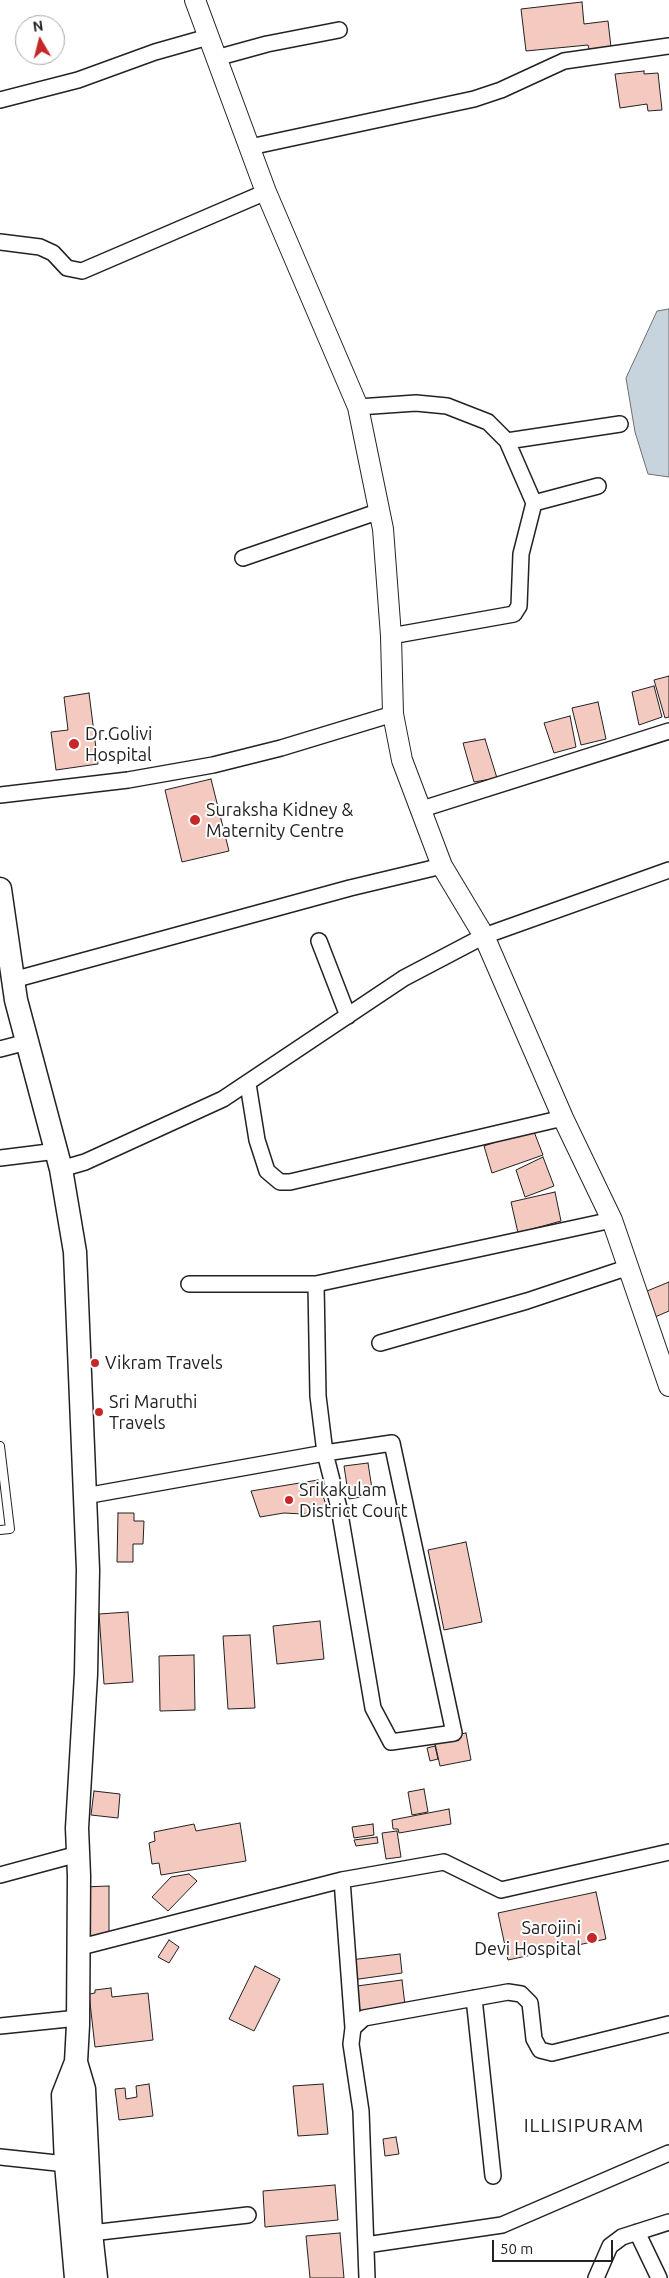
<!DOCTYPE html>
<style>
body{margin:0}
#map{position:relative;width:669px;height:2278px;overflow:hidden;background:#fff;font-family:Ubuntu,sans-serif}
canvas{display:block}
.north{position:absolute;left:15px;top:15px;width:50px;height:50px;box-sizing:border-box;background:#fff;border:1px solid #a7a7a7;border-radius:50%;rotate:352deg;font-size:14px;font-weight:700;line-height:20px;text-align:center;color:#222}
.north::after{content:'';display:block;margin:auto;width:18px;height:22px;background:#c62828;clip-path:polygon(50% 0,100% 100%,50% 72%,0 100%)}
.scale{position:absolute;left:492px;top:2240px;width:121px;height:22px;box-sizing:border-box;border:2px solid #222;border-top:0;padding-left:6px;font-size:15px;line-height:18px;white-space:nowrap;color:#222;-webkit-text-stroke:4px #fff;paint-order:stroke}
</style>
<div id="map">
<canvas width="669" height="2278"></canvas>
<div class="north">N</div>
<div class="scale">50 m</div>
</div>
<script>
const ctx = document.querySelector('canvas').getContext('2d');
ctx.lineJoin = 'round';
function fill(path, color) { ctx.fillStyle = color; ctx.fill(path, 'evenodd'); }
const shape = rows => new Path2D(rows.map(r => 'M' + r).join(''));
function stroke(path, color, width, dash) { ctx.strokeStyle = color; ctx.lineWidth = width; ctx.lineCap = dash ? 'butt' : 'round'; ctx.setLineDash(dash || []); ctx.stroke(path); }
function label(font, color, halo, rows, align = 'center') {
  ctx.font = font + ' Ubuntu,sans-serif'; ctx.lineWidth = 4; ctx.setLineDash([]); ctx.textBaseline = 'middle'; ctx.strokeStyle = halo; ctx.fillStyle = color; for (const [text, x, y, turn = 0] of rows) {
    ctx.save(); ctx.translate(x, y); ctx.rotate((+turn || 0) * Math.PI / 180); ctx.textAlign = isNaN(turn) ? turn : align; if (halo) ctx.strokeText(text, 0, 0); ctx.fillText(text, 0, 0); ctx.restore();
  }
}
const water = shape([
 [669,309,669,477,648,474,635,432,626,378,657,311,669,309]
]);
fill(water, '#c7d3dd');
stroke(water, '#6f6f6f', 1);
const building = shape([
 [582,2,584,24,608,21,611,47,589,49,588,45,526,51,521,9,582,2],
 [644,71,644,74,658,73,662,110,648,111,647,104,620,108,615,74,644,71],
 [669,676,669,717,665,718,654,680,669,676],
 [654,686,662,717,639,725,632,692,654,686],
 [89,693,98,764,56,770,51,732,68,730,64,697,89,693],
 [598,702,606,739,581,745,572,708,598,702],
 [570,716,576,747,554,753,544,723,570,716],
 [485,739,497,778,474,782,463,743,485,739],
 [211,779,229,851,182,862,165,790,211,779],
 [533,1129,543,1155,492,1173,484,1146,533,1129],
 [543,1157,554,1186,525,1197,516,1170,543,1157],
 [555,1192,561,1221,518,1233,511,1202,555,1192],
 [669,1282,669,1311,655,1317,647,1291,669,1282],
 [368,1463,373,1495,349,1499,344,1466,368,1463],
 [318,1480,327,1508,303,1514,284,1513,260,1517,251,1491,318,1480],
 [118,1513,134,1513,134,1521,144,1521,143,1544,133,1544,133,1562,117,1562,118,1513],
 [466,1542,482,1622,444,1630,428,1550,466,1542],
 [128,1612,133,1682,104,1684,99,1614,128,1612],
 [320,1621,324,1659,277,1664,273,1626,320,1621],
 [250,1635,255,1708,228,1709,223,1636,250,1635],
 [194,1655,195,1710,160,1711,159,1656,194,1655],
 [466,1733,471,1760,440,1766,434,1739,466,1733],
 [435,1746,438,1759,430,1761,427,1748,435,1746],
 [424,1789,428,1812,412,1815,408,1792,424,1789],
 [94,1791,120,1794,118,1818,91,1815,94,1791],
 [449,1809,451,1824,399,1833,398,1829,393,1829,392,1820,449,1809],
 [240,1823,246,1861,161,1875,159,1863,152,1864,149,1843,155,1841,154,1832,194,1824,196,1831,240,1823],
 [373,1824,374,1835,354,1838,352,1827,373,1824],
 [397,1831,401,1857,386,1859,382,1833,397,1831],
 [377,1837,378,1843,356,1846,354,1840,377,1837],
 [189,1874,197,1881,168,1911,152,1897,171,1877,189,1874],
 [109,1886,109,1935,83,1936,83,1887,109,1886],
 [596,1892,606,1939,508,1960,498,1913,596,1892],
 [169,1940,179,1947,169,1963,158,1957,169,1940],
 [400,1954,402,1973,352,1980,350,1960,400,1954],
 [255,1966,280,1979,254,2031,229,2019,255,1966],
 [402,1980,405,2005,360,2011,357,1986,402,1980],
 [111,1988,112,1997,148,1993,153,2040,95,2047,89,1994,95,1993,95,1990,111,1988],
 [149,2084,153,2116,119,2120,115,2089,125,2088,126,2099,137,2097,136,2086,149,2084],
 [323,2084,328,2134,298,2136,293,2086,323,2084],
 [396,2137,399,2154,385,2156,383,2139,396,2137],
 [335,2185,338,2220,265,2227,263,2191,335,2185],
 [340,2233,344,2278,310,2278,306,2236,340,2233]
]);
fill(building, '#f3c9c0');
stroke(building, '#222', 1);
const lane = shape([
 [0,1446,10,1529,0,1530]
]);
const street = shape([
 [216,58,267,44,339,30],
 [0,100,78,80,155,52,208,37],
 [250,147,474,99,501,90,564,61,669,46],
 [0,242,40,247,53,253,67,268,82,271,266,192],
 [358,407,416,403,447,406,488,422,507,441,534,503,521,554,519,606,514,614,391,636],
 [507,441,620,424],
 [534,503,598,486],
 [243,558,380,511],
 [0,795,128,780,213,765,281,748,393,714],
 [419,810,669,731],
 [319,941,348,1016],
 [13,980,350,888,442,866],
 [0,1049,27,1042],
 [248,1084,257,1140,267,1171,280,1182,290,1182,563,1118],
 [0,1158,57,1151],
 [61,1169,85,1162,223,1099,404,978,484,936,669,870],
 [189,1284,316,1284],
 [380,1343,527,1301,629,1267],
 [392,1443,454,1733,391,1742,373,1708,339,1508,325,1453,392,1443],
 [85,1496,325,1453,318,1396,316,1284,612,1220],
 [0,1875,78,1854],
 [342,1880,353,2028],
 [77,1948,342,1880,444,1862,501,1890,669,1852],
 [474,1998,493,2176],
 [0,2026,78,2018],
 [0,2157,66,2164],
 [637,2232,659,2278],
 [91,2233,248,2215],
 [366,2245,502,2225,669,2153],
 [367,2278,361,2111,351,2044,353,2028,364,2018,508,1992,521,1994,530,2003,534,2039,540,2050,552,2053,669,2024],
 [596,2278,610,2246,622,2237,669,2222]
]);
const secondary = shape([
 [195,0,266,192,358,407,383,529,391,636,393,714,402,760,442,866,484,936,563,1118,612,1220,669,1386]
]);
const primary = shape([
 [0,889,16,1000,61,1169,75,1252,88,1570,86,1674,77,1828,79,1876,78,2025,76,2062,63,2095,66,2164,76,2278],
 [76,2062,84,2089,91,2233,96,2278]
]);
stroke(lane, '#222', 10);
stroke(street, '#222', 18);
stroke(secondary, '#222', 22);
stroke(primary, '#222', 25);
stroke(lane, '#fff', 8);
stroke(street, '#fff', 15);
stroke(secondary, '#fff', 20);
stroke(primary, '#fff', 22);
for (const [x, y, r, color] of [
 [74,744,6,"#c62828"],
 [195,820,6,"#c62828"],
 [95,1363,5,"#c62828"],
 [99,1412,5,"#c62828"],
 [289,1500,5,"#c62828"],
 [592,1938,6,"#c62828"]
]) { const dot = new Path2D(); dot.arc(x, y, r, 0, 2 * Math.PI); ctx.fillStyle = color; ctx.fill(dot); stroke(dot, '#fff', 2); }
label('18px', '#222', '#fff', [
 ["Dr.Golivi",85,734],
 ["Hospital",85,755],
 ["Suraksha Kidney &",206,810],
 ["Maternity Centre",206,831],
 ["Vikram Travels",105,1363],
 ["Sri Maruthi",109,1402],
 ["Travels",109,1423],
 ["Srikakulam",299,1490],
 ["District Court",299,1511],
 ["Sarojini",581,1928,"right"],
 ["Devi Hospital",581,1949,"right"]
], 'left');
ctx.letterSpacing = '1px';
label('19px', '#222', '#fff', [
 ["ILLISIPURAM",584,2126]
]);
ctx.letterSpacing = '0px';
</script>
